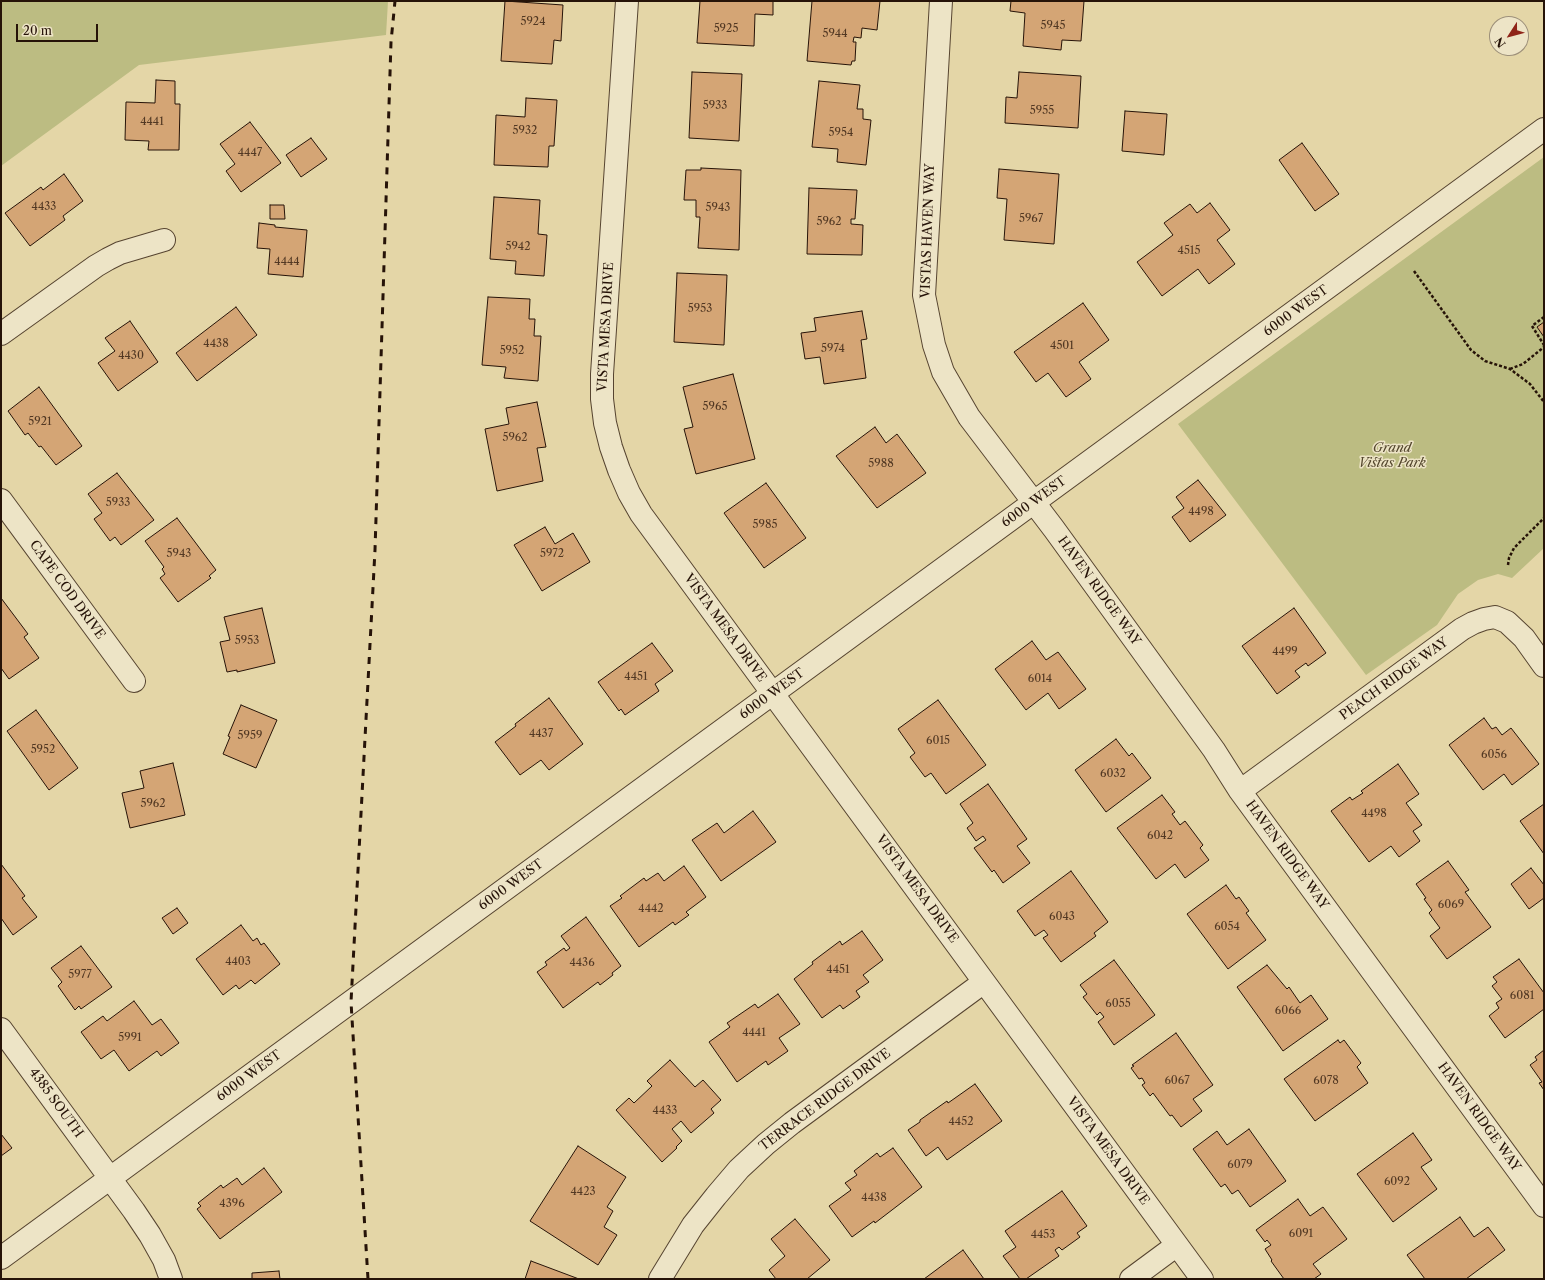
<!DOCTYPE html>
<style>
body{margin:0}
#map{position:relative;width:1545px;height:1280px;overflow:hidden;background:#e4d6a7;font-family:"Libre Caslon Text",serif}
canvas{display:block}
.frame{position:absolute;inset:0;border:2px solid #261308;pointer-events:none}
.north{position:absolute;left:1489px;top:16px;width:40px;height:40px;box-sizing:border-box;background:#ede4c6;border:1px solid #9d907a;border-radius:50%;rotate:234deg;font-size:11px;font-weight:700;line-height:16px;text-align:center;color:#261308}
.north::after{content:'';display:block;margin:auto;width:14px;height:18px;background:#8f2418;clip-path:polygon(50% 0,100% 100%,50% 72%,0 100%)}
.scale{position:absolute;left:16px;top:24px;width:82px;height:18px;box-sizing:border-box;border:2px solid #261308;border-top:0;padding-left:5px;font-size:12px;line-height:14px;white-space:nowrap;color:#261308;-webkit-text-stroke:3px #ede4c6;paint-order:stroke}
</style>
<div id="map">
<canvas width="1545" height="1280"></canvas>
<div class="frame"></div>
<div class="north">N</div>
<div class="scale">20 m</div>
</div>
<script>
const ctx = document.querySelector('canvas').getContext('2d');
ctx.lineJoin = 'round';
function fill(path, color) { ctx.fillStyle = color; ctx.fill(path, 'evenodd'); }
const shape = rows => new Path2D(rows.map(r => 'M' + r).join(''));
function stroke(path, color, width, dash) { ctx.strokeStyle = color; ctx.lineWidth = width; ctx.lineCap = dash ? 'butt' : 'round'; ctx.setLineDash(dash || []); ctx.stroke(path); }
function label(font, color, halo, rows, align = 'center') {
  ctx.font = font + ' "Libre Caslon Text",serif'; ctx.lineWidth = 3; ctx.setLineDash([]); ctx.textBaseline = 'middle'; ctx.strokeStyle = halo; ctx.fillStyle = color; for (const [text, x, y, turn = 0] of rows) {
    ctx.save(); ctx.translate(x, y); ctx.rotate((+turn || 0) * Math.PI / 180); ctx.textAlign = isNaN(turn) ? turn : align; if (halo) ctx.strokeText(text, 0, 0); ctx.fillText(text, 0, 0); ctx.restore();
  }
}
fill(shape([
 [1,1,388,1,386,35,139,65,1,166],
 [1544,157,1544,548,1512,578,1498,574,1478,580,1458,594,1437,625,1366,675,1178,424]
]), '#bcbc82');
const building = shape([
 [505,1,563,5,561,41,554,40,552,64,501,61,505,1],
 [700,1,773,1,773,15,755,14,754,46,697,43,700,1],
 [812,1,880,1,877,30,862,28,861,38,854,37,853,42,856,42,855,61,852,61,851,65,807,61,812,1],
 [1011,1,1084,1,1081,41,1062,40,1061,50,1023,46,1025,13,1010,11,1011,1],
 [692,72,742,74,739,141,689,138,692,72],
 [1019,72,1081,76,1078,128,1005,123,1006,97,1017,98,1019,72],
 [156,80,175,81,175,104,180,104,179,150,148,150,149,141,125,140,126,102,155,103,156,80],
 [819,81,860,85,857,109,863,109,863,119,871,120,866,165,837,162,838,149,812,147,819,81],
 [526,98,557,100,554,146,549,146,548,167,494,165,496,115,525,117,526,98],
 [1125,111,1167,114,1164,155,1122,151,1125,111],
 [250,122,281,163,241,192,226,171,235,164,220,144,250,122],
 [311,138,327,159,301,177,286,155,311,138],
 [1302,143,1339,194,1315,211,1279,160,1302,143],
 [701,168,741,170,739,250,698,248,700,217,696,217,696,200,684,200,686,170,701,170,701,168],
 [999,169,1059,174,1054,244,1004,240,1007,199,997,198,999,169],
 [64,174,83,201,63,216,65,220,30,246,5,213,41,187,43,190,64,174],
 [809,188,857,190,855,219,851,219,851,224,863,225,862,255,807,254,809,188],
 [494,197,540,200,538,234,547,235,544,276,515,274,516,261,490,259,494,197],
 [1210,203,1230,230,1217,240,1235,264,1209,284,1198,269,1162,296,1137,262,1173,235,1164,223,1190,204,1197,213,1210,203],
 [270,205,284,205,285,219,270,219,270,205],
 [259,223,275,225,275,227,307,230,303,277,268,274,270,249,257,248,259,223],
 [677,273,727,275,724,345,674,342,677,273],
 [488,297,530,299,529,319,535,319,534,336,541,336,538,381,504,378,506,367,482,365,488,297],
 [1083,303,1109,340,1079,362,1091,379,1066,397,1048,373,1036,382,1014,352,1083,303],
 [236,307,257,335,197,381,176,353,236,307],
 [862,311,867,339,861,340,866,378,824,384,820,357,805,359,801,333,816,331,814,318,862,311],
 [130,321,158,362,118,391,98,363,115,351,105,338,130,321],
 [1544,322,1544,337,1537,327,1544,322],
 [733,374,755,459,696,474,684,429,693,427,683,387,733,374],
 [39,387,82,446,56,465,41,446,39,447,28,433,25,435,8,411,39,387],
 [537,402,546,447,537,448,543,481,497,491,485,429,509,424,506,408,537,402],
 [875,427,886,443,897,434,926,473,877,508,836,456,875,427],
 [117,473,154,520,121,545,115,537,110,541,94,519,102,513,88,494,117,473],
 [1198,480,1226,515,1190,542,1172,517,1184,508,1176,497,1198,480],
 [766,483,806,538,764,568,724,513,766,483],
 [177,518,216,570,209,576,211,578,178,602,160,578,165,574,162,569,164,567,145,541,177,518],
 [545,527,555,544,573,533,590,562,542,591,514,545,545,527],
 [1,598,28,634,24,637,39,658,9,679,1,668,1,598],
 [262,608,275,663,237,672,237,670,227,672,220,642,230,640,224,617,262,608],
 [1294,608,1326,653,1308,666,1306,663,1295,671,1300,677,1277,694,1242,646,1294,608],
 [1032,641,1046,660,1058,652,1086,689,1059,709,1048,693,1026,710,995,669,1032,641],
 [652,643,673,671,655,684,659,691,625,715,621,709,619,711,598,682,652,643],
 [549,698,583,744,549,770,541,760,520,775,495,742,516,726,515,724,549,698],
 [938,700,986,765,946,794,931,773,925,777,910,757,915,753,898,729,938,700],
 [241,705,277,720,256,768,223,754,230,737,228,736,241,705],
 [36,710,78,768,49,790,7,731,36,710],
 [1484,718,1492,729,1496,727,1502,735,1511,728,1539,764,1512,785,1504,774,1483,790,1449,745,1484,718],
 [1116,739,1129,756,1132,753,1151,778,1106,812,1075,770,1116,739],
 [173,763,185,815,130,828,122,793,144,788,140,771,173,763],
 [1398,764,1419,794,1406,803,1422,825,1413,831,1420,841,1399,857,1391,846,1369,862,1331,811,1350,797,1352,800,1363,793,1361,791,1398,764],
 [988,784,1027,839,1017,846,1030,863,1003,883,994,870,992,872,974,848,986,840,983,836,976,841,967,828,973,823,960,804,988,784],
 [1162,795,1175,812,1172,814,1180,825,1185,821,1203,845,1200,848,1209,860,1185,878,1175,864,1156,879,1117,828,1162,795],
 [1544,804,1544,854,1520,821,1544,804],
 [753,811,776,842,721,881,692,840,717,823,724,833,753,811],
 [1448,861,1469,890,1465,892,1491,927,1447,959,1430,936,1440,928,1429,913,1432,910,1424,899,1426,898,1416,884,1448,861],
 [1,864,25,896,22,898,37,917,13,935,1,918,1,864],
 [684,866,706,897,686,912,689,915,675,925,673,922,639,947,610,906,622,898,620,896,644,878,646,881,658,873,664,881,684,866],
 [1531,868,1544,885,1544,898,1529,909,1511,884,1531,868],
 [1071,871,1108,922,1094,933,1096,936,1061,962,1043,938,1048,935,1044,930,1035,936,1017,911,1071,871],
 [1226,885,1236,899,1239,897,1249,911,1246,913,1266,940,1228,969,1187,914,1226,885],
 [177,908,188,923,173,934,162,918,177,908],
 [586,917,621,966,612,973,613,975,600,985,598,982,563,1008,537,972,547,965,545,962,564,948,566,951,570,948,561,936,586,917],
 [241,925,253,941,257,938,261,945,264,943,280,964,255,984,251,980,239,989,236,985,223,995,196,959,241,925],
 [862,931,883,960,863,975,869,982,856,991,860,997,843,1009,840,1005,822,1018,794,979,813,964,812,962,840,941,842,945,862,931],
 [81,946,112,987,81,1009,79,1006,75,1010,58,986,62,982,51,968,81,946],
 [1519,959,1544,993,1544,1009,1505,1038,1489,1016,1499,1008,1496,1003,1502,999,1492,986,1497,982,1493,977,1519,959],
 [1114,960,1155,1015,1114,1045,1098,1022,1104,1017,1100,1012,1097,1015,1083,997,1087,994,1080,985,1114,960],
 [1267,965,1287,989,1289,987,1300,1003,1311,995,1328,1019,1283,1051,1237,987,1267,965],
 [778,994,800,1024,779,1038,788,1051,768,1065,766,1061,737,1082,709,1042,730,1027,727,1023,755,1004,758,1008,778,994],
 [134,1001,152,1025,161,1019,179,1043,161,1056,157,1051,129,1071,114,1050,101,1059,81,1032,103,1016,107,1021,134,1001],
 [1176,1033,1213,1085,1193,1099,1202,1111,1181,1127,1172,1115,1170,1116,1153,1093,1150,1096,1142,1085,1145,1083,1142,1078,1139,1079,1131,1068,1134,1066,1132,1065,1176,1033],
 [1338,1040,1340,1043,1344,1040,1361,1063,1357,1067,1368,1083,1315,1121,1284,1079,1338,1040],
 [1544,1050,1544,1090,1539,1083,1542,1082,1530,1065,1537,1060,1535,1057,1544,1050],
 [670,1060,695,1087,703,1080,721,1100,711,1109,714,1113,691,1133,681,1121,672,1129,682,1141,676,1147,677,1148,662,1162,616,1110,629,1098,634,1103,652,1086,647,1081,670,1060],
 [975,1084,1002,1121,947,1160,938,1147,926,1156,908,1130,920,1122,920,1120,947,1101,948,1103,975,1084],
 [1249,1129,1286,1181,1250,1207,1238,1190,1232,1194,1225,1184,1221,1187,1193,1149,1217,1131,1227,1145,1249,1129],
 [1413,1133,1432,1160,1421,1167,1437,1189,1393,1222,1357,1174,1413,1133],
 [1,1134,12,1148,1,1156,1,1134],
 [578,1146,626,1177,607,1207,613,1211,604,1227,617,1235,598,1265,530,1221,578,1146],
 [893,1148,922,1187,875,1223,874,1221,852,1237,829,1206,851,1190,845,1183,857,1175,854,1171,877,1153,880,1157,893,1148],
 [264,1168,282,1192,220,1239,197,1209,201,1206,198,1203,221,1185,223,1188,237,1178,242,1185,264,1168],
 [1062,1191,1087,1226,1077,1233,1080,1237,1062,1250,1059,1247,1055,1250,1059,1256,1026,1279,1020,1279,1003,1256,1016,1247,1005,1231,1062,1191],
 [1298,1199,1310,1216,1323,1207,1347,1239,1313,1264,1321,1274,1314,1279,1284,1279,1271,1261,1272,1260,1265,1249,1271,1245,1267,1240,1265,1242,1256,1230,1298,1199],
 [1460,1217,1474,1237,1488,1227,1505,1250,1466,1279,1425,1279,1407,1255,1460,1217],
 [795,1219,830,1260,807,1279,776,1279,769,1270,785,1256,771,1239,795,1219],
 [963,1250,984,1279,924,1279,963,1250],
 [531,1261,579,1279,525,1279,531,1261],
 [279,1271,280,1279,252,1279,252,1273,279,1271]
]);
fill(building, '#d4a575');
stroke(building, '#261308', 1);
const minor = shape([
 [627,1,602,374,602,399,605,423,611,447,619,470,629,493,641,514,1202,1279],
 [941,1,924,295,934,345,943,372,969,417,1054,529,1214,750,1240,791,1544,1206],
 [1,334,96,266,108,259,120,253,164,240],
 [1,500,134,681],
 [1240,791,1462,629,1473,623,1484,619,1495,617,1507,622,1524,638,1544,666],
 [1,1029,134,1211,150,1235,164,1260,171,1279],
 [1,1258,1544,129],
 [660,1279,693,1225,716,1196,739,1169,766,1144,792,1123,984,982],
 [1131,1279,1177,1245]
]);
stroke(minor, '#564430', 24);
stroke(shape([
 [1414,271,1471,350,1485,361,1510,369,1530,384,1544,402],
 [1544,317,1532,326,1544,345],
 [1510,369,1523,364,1544,347],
 [1508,565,1509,558,1514,548,1544,518]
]), '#261308', 2.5, [3, 2]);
stroke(minor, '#ede4c6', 22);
stroke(shape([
 [368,1279,351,1002,375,550,391,42,395,1]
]), '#261308', 3, [7, 7]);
label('11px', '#523823', null, [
 ["5924",533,22],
 ["5945",1053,26],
 ["5925",726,29],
 ["5944",835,34],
 ["5933",715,106],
 ["5955",1042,111],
 ["4441",152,122],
 ["5932",525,131],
 ["5954",841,133],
 ["4447",250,153],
 ["4433",44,207],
 ["5943",718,208],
 ["5967",1031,219],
 ["5962",829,222],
 ["5942",518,247],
 ["4515",1189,251],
 ["4444",287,262],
 ["5953",700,309],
 ["4438",216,344],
 ["4501",1062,346],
 ["5974",833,349],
 ["5952",512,351],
 ["4430",131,356],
 ["5965",715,407],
 ["5921",40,422],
 ["5962",515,438],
 ["5988",881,464],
 ["5933",118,503],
 ["4498",1201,512],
 ["5985",765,525],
 ["5943",179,554],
 ["5972",552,554],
 ["5953",247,641],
 ["4499",1285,652],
 ["4451",636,677],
 ["6014",1040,679],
 ["4437",541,734],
 ["5959",250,736],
 ["6015",938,741],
 ["5952",43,750],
 ["6056",1494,755],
 ["6032",1113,774],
 ["5962",153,804],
 ["4498",1374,814],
 ["6042",1160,836],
 ["6069",1451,905],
 ["4442",651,909],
 ["6043",1062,917],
 ["6054",1227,927],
 ["4403",238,962],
 ["4436",582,963],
 ["4451",838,970],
 ["5977",80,975],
 ["6081",1522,996],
 ["6055",1118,1004],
 ["6066",1288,1011],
 ["4441",754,1033],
 ["5991",130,1038],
 ["6067",1177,1081],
 ["6078",1326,1081],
 ["4433",665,1111],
 ["4452",961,1122],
 ["6079",1240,1165],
 ["6092",1397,1182],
 ["4423",583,1192],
 ["4438",874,1198],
 ["4396",232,1204],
 ["6091",1301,1234],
 ["4453",1043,1235]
]);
label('13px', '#261308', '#ede4c6', [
 ["VISTAS HAVEN WAY",928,231,-88],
 ["6000 WEST",1296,311,-36],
 ["VISTA MESA DRIVE",606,327,-87],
 ["6000 WEST",1034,502,-36],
 ["CAPE COD DRIVE",67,590,54],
 ["HAVEN RIDGE WAY",1099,591,54],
 ["VISTA MESA DRIVE",725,628,54],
 ["PEACH RIDGE WAY",1394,679,-36],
 ["6000 WEST",772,694,-36],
 ["HAVEN RIDGE WAY",1287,855,54],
 ["6000 WEST",511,885,-36],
 ["VISTA MESA DRIVE",917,889,54],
 ["6000 WEST",249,1076,-36],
 ["TERRACE RIDGE DRIVE",825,1100,-37],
 ["4385 SOUTH",56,1103,54],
 ["HAVEN RIDGE WAY",1479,1117,54],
 ["VISTA MESA DRIVE",1108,1151,54]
]);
label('italic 13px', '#53462d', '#ede4c6', [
 ["Grand",1392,448],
 ["Vistas Park",1392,463]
]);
</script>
